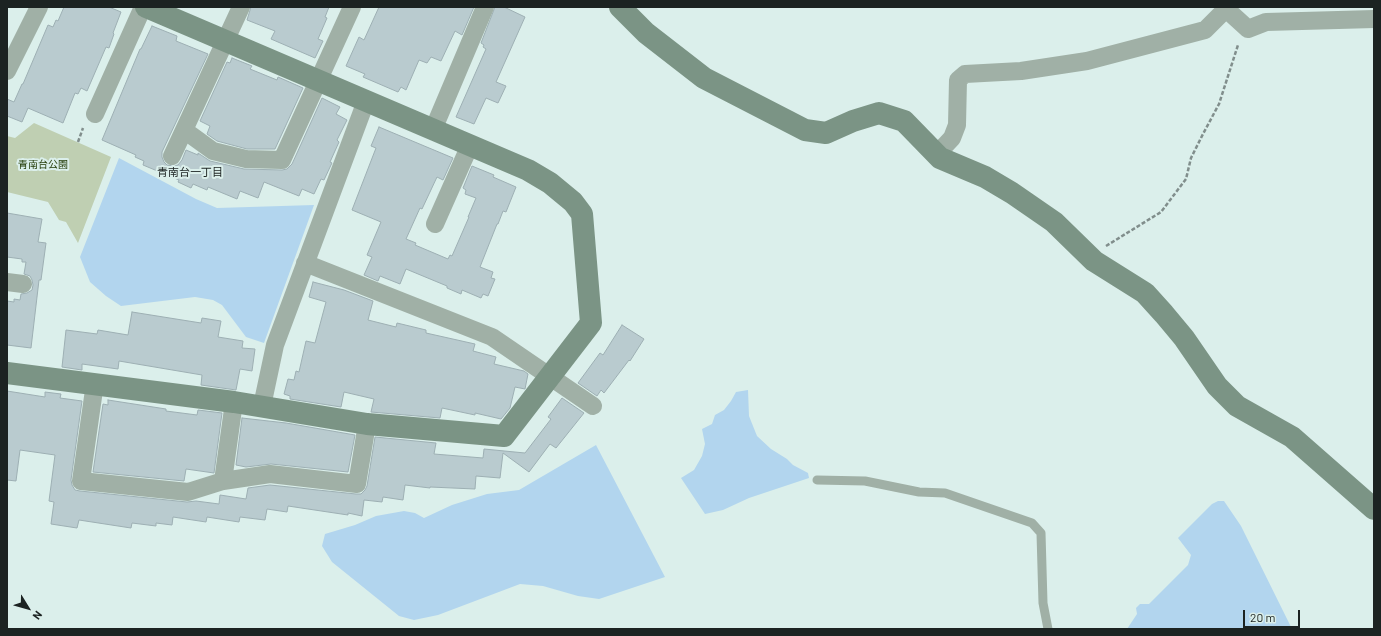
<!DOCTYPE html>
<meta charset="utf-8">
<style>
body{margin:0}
#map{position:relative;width:1381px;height:636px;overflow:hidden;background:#dbefeb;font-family:Barlow,sans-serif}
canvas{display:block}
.frame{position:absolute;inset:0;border:8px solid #1c2322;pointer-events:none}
.north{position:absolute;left:8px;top:588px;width:40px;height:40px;-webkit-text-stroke:3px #dbefeb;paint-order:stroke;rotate:127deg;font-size:11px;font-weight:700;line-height:16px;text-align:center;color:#1c2322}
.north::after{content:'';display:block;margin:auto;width:14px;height:18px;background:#1c2322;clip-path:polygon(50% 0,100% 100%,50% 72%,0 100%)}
.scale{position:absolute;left:1243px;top:610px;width:57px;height:18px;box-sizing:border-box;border:2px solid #1c2322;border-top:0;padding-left:5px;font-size:12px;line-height:14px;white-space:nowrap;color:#1c2322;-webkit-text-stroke:3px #dbefeb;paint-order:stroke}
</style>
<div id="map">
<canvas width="1381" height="636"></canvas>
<div class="frame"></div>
<div class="north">N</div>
<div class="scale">20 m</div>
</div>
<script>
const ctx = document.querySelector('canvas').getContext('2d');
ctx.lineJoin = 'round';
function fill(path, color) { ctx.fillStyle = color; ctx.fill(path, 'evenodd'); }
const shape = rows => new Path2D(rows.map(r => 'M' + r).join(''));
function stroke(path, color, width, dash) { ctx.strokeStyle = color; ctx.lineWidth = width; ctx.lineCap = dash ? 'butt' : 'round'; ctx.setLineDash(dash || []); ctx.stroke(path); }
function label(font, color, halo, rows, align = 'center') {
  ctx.font = font + ' Barlow,"Noto Sans JP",sans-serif'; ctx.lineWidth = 4; ctx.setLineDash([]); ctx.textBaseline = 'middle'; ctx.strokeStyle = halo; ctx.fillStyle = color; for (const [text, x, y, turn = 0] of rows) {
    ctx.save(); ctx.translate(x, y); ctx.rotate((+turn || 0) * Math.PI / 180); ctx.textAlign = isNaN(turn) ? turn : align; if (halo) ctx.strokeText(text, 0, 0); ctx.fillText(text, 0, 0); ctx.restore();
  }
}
fill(shape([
 [34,123,111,157,78,243,66,222,59,220,48,202,7,192,7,136,15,138]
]), '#bfcfb2');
fill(shape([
 [119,158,196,199,217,208,314,205,264,343,246,337,222,305,213,300,195,297,121,306,106,296,90,282,80,257],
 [748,390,749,416,757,436,771,449,787,459,793,465,808,473,809,478,749,498,723,510,705,514,681,478,694,470,702,456,705,444,702,429,712,424,715,415,724,410,731,401,736,392],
 [596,445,665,577,599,599,578,596,543,586,520,584,438,615,414,620,399,616,332,562,322,546,325,534,355,525,376,516,404,511,415,513,424,518,452,505,487,494,519,490],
 [1218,501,1224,501,1241,526,1292,629,1127,629,1137,614,1136,608,1140,604,1149,604,1188,565,1191,555,1178,538,1212,504]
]), '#b2d5ee');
const building = shape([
 [64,7,109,7,121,12,113,33,114,34,109,48,106,47,87,91,81,88,78,94,75,93,63,123,28,108,22,122,7,116,7,99,14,102,22,84,23,84,48,25,53,27,56,20,58,21,64,7],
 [251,7,329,7,325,17,327,18,318,39,323,41,315,58,271,39,275,31,247,20,251,7],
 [379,7,474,7,462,35,455,31,441,61,431,57,427,63,419,60,406,90,401,87,398,92,363,77,365,74,346,66,359,37,364,40,379,7],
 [495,7,504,7,525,17,496,82,506,86,498,103,486,98,474,124,456,117,486,49,483,47,484,45,481,43,495,7],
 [152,26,177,36,176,41,208,54,162,152,162,157,164,162,167,165,173,166,178,165,182,160,186,150,198,155,198,153,210,161,244,169,282,170,287,169,292,164,322,98,340,107,336,114,347,120,337,140,339,142,330,162,332,163,331,165,324,180,321,179,314,194,302,189,299,196,264,182,258,198,240,191,237,199,208,187,207,190,193,184,191,188,178,182,179,180,143,165,144,161,135,157,136,155,102,140,140,49,141,49,152,26],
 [232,58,252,66,250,69,277,80,278,77,303,88,275,149,247,149,217,141,207,134,210,126,200,121,227,62,230,63,232,58],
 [379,127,453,158,443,180,437,177,422,209,420,208,406,239,416,243,415,245,448,259,450,255,452,256,469,217,468,217,476,198,465,194,466,190,463,188,472,166,494,175,493,177,516,187,506,212,503,211,498,224,497,224,480,267,493,272,491,278,495,279,488,296,483,294,481,298,462,290,461,294,447,288,447,286,406,269,400,284,380,276,378,281,364,275,372,257,367,255,381,222,352,210,376,148,371,146,379,127],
 [7,213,42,219,38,242,46,243,41,280,39,280,31,348,7,345,7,301,14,302,14,299,20,300,21,294,27,293,32,290,33,285,32,280,30,276,24,274,26,262,22,262,22,259,7,257,7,213],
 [313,282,344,290,373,301,368,320,396,327,397,323,426,330,426,333,475,344,473,351,496,357,494,364,524,371,528,374,525,389,515,387,510,408,501,419,475,413,475,415,442,408,440,418,371,412,374,399,344,392,341,407,290,399,290,396,284,394,288,379,294,380,296,371,299,372,306,341,315,343,326,302,309,297,313,282],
 [132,312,201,323,202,318,221,321,218,337,243,341,242,348,255,349,252,371,240,369,236,390,201,385,202,375,119,361,118,369,82,364,82,370,62,367,66,330,97,334,98,330,128,335,132,312],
 [622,325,644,339,630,361,629,360,604,393,601,390,597,396,578,383,600,353,603,355,622,325],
 [7,391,45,397,45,392,61,394,60,398,82,401,71,480,72,485,75,490,80,491,187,502,196,501,219,504,220,495,246,499,248,488,270,485,356,494,361,494,365,490,367,486,375,437,436,443,434,454,483,458,484,449,525,453,551,419,548,417,562,398,584,413,556,448,550,444,529,472,503,453,500,478,476,476,475,489,430,487,430,488,405,485,403,500,383,497,382,502,364,500,362,516,348,513,348,515,288,506,287,512,267,509,265,520,240,517,239,522,207,517,206,522,173,517,172,525,156,523,156,526,132,523,131,528,79,520,77,528,51,524,54,502,49,501,55,455,20,450,16,481,7,480,7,391],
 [108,400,166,409,166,411,197,415,198,410,222,413,214,473,186,469,184,481,93,472,103,404,108,405,108,400],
 [242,418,286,423,355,435,348,472,271,464,246,467,236,465,242,418]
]);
fill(building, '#b9cbcf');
stroke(building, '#9dafb3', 1);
stroke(shape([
 [78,142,83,128],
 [1106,246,1161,212,1186,179,1191,158,1203,134,1219,104,1238,45]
]), '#818e8c', 2.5, [4, 2]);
stroke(shape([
 [817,480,865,481,919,492,945,493,1032,523,1041,533,1043,603,1048,629]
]), '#a0b0a6', 9);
stroke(shape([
 [7,71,39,7],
 [95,114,143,7],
 [184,130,213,151,246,159,282,160,352,7],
 [433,130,485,7],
 [937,154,952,138,957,125,958,80,965,74,1021,71,1087,61,1205,30,1226,9,1248,29,1266,22,1374,19],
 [172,156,241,7],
 [435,224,470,145],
 [305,263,492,337,593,406],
 [7,282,23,284],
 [95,383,81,481,188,492,223,481,270,474,357,484,367,424],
 [262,406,275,345,366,101],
 [223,481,234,402]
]), '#a0b0a6', 18);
stroke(shape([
 [620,7,646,33,704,78,805,130,826,133,853,121,879,113,904,121,940,158,985,177,1012,193,1054,222,1094,261,1145,293,1164,314,1184,338,1217,386,1237,406,1292,437,1374,509],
 [7,373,234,402,367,424,504,436,591,323,582,214,573,202,550,183,528,170,146,7]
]), '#7b9485', 22);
label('10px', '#233b07', '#dbefeb', [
 ["青南台公園",43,165]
]);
label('11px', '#1c2322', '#dbefeb', [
 ["青南台一丁目",190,172]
]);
</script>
